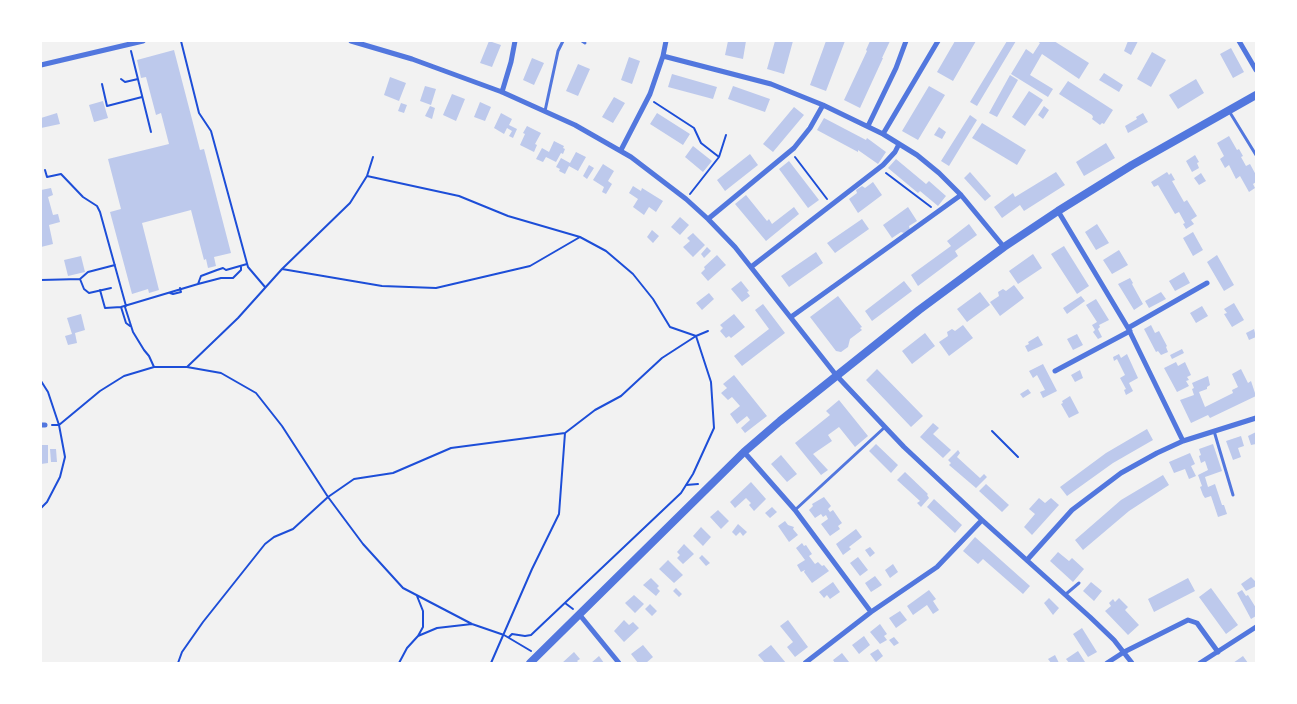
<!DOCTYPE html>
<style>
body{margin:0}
#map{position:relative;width:1297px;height:704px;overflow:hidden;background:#f2f2f2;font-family:"PT Serif",serif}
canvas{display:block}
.frame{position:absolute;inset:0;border:42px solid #fff;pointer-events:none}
</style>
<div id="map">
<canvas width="1297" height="704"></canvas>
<div class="frame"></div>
</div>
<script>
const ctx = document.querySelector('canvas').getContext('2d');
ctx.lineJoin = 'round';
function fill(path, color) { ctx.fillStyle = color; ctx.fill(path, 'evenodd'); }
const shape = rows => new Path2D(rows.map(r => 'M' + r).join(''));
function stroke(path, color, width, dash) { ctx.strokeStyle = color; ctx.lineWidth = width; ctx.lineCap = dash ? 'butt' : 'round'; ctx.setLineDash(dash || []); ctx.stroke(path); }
fill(shape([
 [489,41,501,45,492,67,480,63],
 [728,41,746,41,743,59,725,55],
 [775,41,793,41,784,74,767,69],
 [826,41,845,41,826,91,810,85],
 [870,41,890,41,882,58,883,58,860,108,844,100,867,51,866,50],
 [955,41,976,41,953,81,937,72],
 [1007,41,1016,41,977,106,970,102],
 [1037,41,1054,41,1089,63,1079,79,1042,54,1030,75,1053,89,1048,97,1011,74,1026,49,1033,54,1040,43],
 [1128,41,1138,41,1131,55,1124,51],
 [1231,48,1244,72,1233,78,1220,54],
 [174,50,200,150,204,149,231,253,214,257,216,266,208,268,206,259,204,260,191,210,142,223,159,290,149,293,148,289,132,294,110,212,121,209,108,159,169,144,161,113,156,115,146,77,141,78,137,60],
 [1152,52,1166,60,1151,87,1137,79],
 [629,57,640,61,632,84,621,80],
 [532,58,544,63,534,85,523,80],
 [578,64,590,69,578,96,566,91],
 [1104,73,1123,85,1119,92,1099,80],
 [672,74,717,87,713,99,668,87],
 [1010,75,1018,80,997,117,989,113],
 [390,77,406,83,399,101,384,95],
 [1196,79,1204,93,1178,109,1169,95],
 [1068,81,1113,110,1104,124,1102,123,1100,125,1092,119,1093,117,1092,115,1059,94],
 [425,86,436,89,431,105,420,101],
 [733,86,770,99,765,112,728,99],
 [929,86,945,95,918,140,902,131],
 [1029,91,1043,100,1025,126,1012,117],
 [452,94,465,99,456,121,443,115],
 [614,97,625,103,613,123,602,117],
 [103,101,108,118,94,122,89,105],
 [480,102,491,107,485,121,474,117],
 [401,103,407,105,404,113,398,111],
 [430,106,435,108,432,119,425,116],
 [1044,106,1049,110,1043,119,1038,115],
 [794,107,804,115,773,152,763,144],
 [57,113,60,124,41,128,41,118],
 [501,113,512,119,509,125,517,129,513,138,509,136,512,131,507,128,504,134,494,128],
 [657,113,690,134,683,145,650,124],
 [1143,113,1148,122,1128,133,1125,126,1137,119,1136,117],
 [970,115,977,120,949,166,941,161],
 [824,118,866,140,867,138,886,152,878,164,858,150,858,152,817,130],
 [982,123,1026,150,1017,165,972,138],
 [527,126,541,133,535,144,537,145,534,152,520,145,525,134,523,133],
 [939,127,946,132,942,139,934,135],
 [1229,136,1237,150,1239,149,1243,156,1241,157,1246,166,1250,164,1256,175,1256,182,1253,184,1255,188,1249,192,1240,176,1236,179,1229,165,1225,168,1220,159,1224,156,1217,143],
 [554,141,564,146,563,148,565,149,563,154,561,153,556,162,546,157,543,162,536,159,542,148,549,152],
 [1106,143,1115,158,1084,176,1076,162],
 [693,146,712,161,703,172,685,157],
 [576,152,586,157,578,171,569,166,565,174,559,171,560,169,556,167,561,158,570,163],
 [750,154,758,165,725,191,717,180],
 [1195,155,1199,162,1197,163,1199,168,1192,172,1186,161],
 [896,159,926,184,929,181,946,196,938,206,920,191,918,193,888,168],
 [789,161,819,200,808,208,779,169],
 [603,164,614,171,608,181,612,184,606,194,602,192,604,187,593,180],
 [589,165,594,168,587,179,583,176],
 [970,172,991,196,985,201,964,178],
 [1056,172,1065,185,1024,211,1020,205,1002,218,994,207,1013,193,1015,197],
 [1167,172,1169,175,1171,173,1175,180,1172,181,1184,202,1187,200,1197,216,1191,220,1194,224,1186,229,1183,224,1185,223,1179,212,1175,214,1158,185,1154,187,1151,182],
 [1201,173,1206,181,1199,185,1194,178],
 [873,182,882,195,858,213,849,199,857,193,856,190,862,186,865,188],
 [633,186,641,191,642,188,663,201,656,212,649,207,644,215,633,207,638,199,629,193],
 [51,188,53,195,48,197,53,215,58,214,60,222,49,225,53,244,41,247,41,190],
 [746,195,767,221,769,219,772,224,794,207,799,214,766,241,735,204],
 [908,207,917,221,909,226,910,230,904,233,901,232,892,238,883,225],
 [680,217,689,225,680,235,671,227],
 [862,219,869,229,835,253,827,243],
 [969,224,977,235,955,251,958,256,918,286,911,275,951,246,947,241],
 [1097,224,1109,243,1096,250,1085,232],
 [652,230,659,236,653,243,647,237],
 [1193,232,1203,250,1193,256,1183,238],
 [693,233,705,245,693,257,683,247,690,241,687,238],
 [1064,246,1089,286,1077,294,1051,254],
 [707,247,711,251,704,258,701,254],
 [1119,250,1128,265,1112,274,1103,260],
 [816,252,823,263,789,287,781,276],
 [1033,254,1042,268,1018,284,1009,271],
 [717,255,726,265,708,281,701,273,705,269,704,267],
 [1217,255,1234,285,1224,291,1207,262],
 [81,256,85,272,68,276,64,260],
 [1184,272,1190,283,1175,291,1169,281],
 [1130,278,1133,283,1132,284,1143,304,1134,310,1118,284],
 [741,281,749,291,747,292,750,296,742,302,731,289],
 [904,281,912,291,872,321,865,311],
 [1014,285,1024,298,1000,316,990,302,999,296,998,292,1003,289,1006,291],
 [980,292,990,305,967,322,957,309],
 [1161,292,1166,299,1149,308,1145,301],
 [709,293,714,299,702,310,696,303],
 [838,296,862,327,860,328,862,330,850,339,848,347,841,352,836,351,810,317],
 [1081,296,1085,301,1067,314,1063,308],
 [1096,299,1109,320,1099,325,1100,327,1098,329,1102,337,1098,339,1093,332,1095,330,1092,325,1097,322,1086,305],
 [1234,303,1244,320,1232,327,1224,314,1227,313,1224,309],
 [763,304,785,333,742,366,734,356,769,329,755,310],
 [1202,306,1208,316,1196,323,1190,313],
 [81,314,85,330,75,333,77,343,68,345,65,336,72,334,67,318],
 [734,314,745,327,731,338,729,336,726,338,720,331,723,328,720,325],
 [963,325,973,338,949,356,939,342,948,336,947,332,952,329,955,331],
 [1151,325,1155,333,1159,331,1167,346,1166,347,1168,352,1161,355,1158,351,1156,352,1144,329],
 [1254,329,1256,337,1249,340,1246,333],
 [925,333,935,346,912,364,902,351],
 [1077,334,1083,345,1073,350,1067,339],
 [1038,336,1043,345,1028,352,1025,346,1029,344,1028,342],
 [1182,349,1184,353,1172,359,1170,355],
 [1119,354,1121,358,1127,354,1138,378,1129,383,1133,391,1126,395,1124,390,1126,389,1120,378,1125,375,1117,359,1114,361,1113,357],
 [1176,362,1178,366,1185,362,1191,375,1187,377,1189,380,1186,381,1189,386,1177,392,1164,368],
 [1043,364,1057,391,1043,398,1040,392,1045,390,1037,375,1033,378,1029,371],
 [877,369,923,416,911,427,866,380],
 [1241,369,1248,383,1251,381,1256,396,1210,418,1208,415,1191,423,1180,400,1194,395,1192,389,1194,388,1192,383,1208,376,1210,385,1207,387,1207,389,1199,392,1205,407,1233,393,1232,390,1238,387,1232,374],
 [1080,370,1083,378,1075,382,1071,375],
 [734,375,767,416,745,433,741,428,750,420,747,416,737,424,730,414,740,406,732,397,728,400,721,393,727,388,723,384],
 [1028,389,1031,393,1023,398,1020,394],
 [1070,396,1079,413,1069,418,1061,404,1063,403,1062,401],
 [839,400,868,436,855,447,839,427,828,435,832,441,813,454,828,470,821,475,795,443,830,415,826,411],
 [933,423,939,428,933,434,951,450,943,458,920,437],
 [1147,429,1153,440,1113,463,1067,496,1060,487,1106,453],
 [1256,432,1256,444,1251,445,1248,436],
 [1241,436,1244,446,1238,448,1241,457,1233,460,1226,441],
 [876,444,898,465,891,473,869,451],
 [1213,444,1222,471,1205,477,1208,487,1215,484,1222,505,1224,505,1227,514,1218,517,1211,496,1205,498,1203,495,1200,487,1202,486,1198,475,1208,470,1205,461,1201,463,1199,456,1201,455,1199,449],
 [41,445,48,445,48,463,41,464],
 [50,449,56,449,57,462,51,462],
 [958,450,960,453,957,457,980,478,984,474,987,477,976,488,949,465,951,463,948,460],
 [1190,453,1195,464,1191,466,1196,476,1189,479,1185,469,1174,473,1169,462],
 [781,455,797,474,787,482,771,464],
 [905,472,928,494,927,495,929,498,921,507,917,503,920,501,897,480],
 [1163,475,1169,485,1129,511,1083,550,1075,540,1121,500],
 [751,482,766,499,754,511,749,505,751,503,746,498,735,508,730,502],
 [986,484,1009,505,1002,512,979,491],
 [824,497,831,506,828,509,830,512,833,510,842,523,838,526,840,529,830,536,821,524,828,519,826,515,823,517,821,514,815,518,809,510,813,506,812,504],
 [1039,498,1045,503,1051,498,1059,505,1032,535,1024,527,1035,514,1029,509],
 [934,499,962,525,955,533,927,507],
 [772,507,777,512,770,518,765,513],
 [718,510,729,521,721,529,710,517],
 [785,521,788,525,794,527,793,529,798,535,789,542,778,526],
 [738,524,747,532,743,536,740,532,736,536,732,532],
 [701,527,711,537,703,546,693,536],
 [856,529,862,537,849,547,851,549,843,555,836,544],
 [975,537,1030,586,1023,594,983,559,978,564,963,551],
 [802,543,804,546,806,545,812,554,809,556,815,564,818,562,822,566,824,565,829,571,812,583,804,572,805,570,801,572,797,565,805,560,796,548],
 [684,544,694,554,683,564,677,558,680,555,677,552],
 [870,547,875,553,870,557,865,550],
 [1058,552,1069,561,1072,558,1084,569,1073,582,1050,561],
 [702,555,710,563,706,566,699,558],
 [858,557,868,570,860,576,850,563],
 [668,560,683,575,674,583,659,569],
 [893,564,898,572,890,578,885,570],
 [875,576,882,585,871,592,865,583],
 [1251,577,1256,582,1256,586,1246,591,1241,584],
 [651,578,659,586,657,588,660,591,656,596,643,585],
 [1188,578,1195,591,1154,612,1148,599],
 [833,582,840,592,830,599,827,595,824,598,819,592],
 [1091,582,1102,591,1094,601,1083,591],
 [676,588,682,594,679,597,673,591],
 [1211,588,1238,625,1226,634,1199,597],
 [929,590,936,599,933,601,939,610,933,614,927,605,913,615,907,606],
 [1242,590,1246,596,1248,595,1256,608,1256,616,1251,619,1237,593],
 [634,595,644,604,635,613,625,603],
 [1049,598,1059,608,1053,615,1044,603],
 [1119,598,1128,607,1125,610,1139,625,1128,635,1105,611,1111,606,1109,603,1113,599,1115,602],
 [650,604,657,611,652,616,645,609],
 [900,611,907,620,896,628,889,618],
 [624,620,629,625,633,622,639,628,624,642,614,631],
 [788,620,808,647,795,657,787,647,793,642,780,626],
 [880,624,887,634,884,636,887,640,880,644,870,632],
 [1082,628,1097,652,1088,657,1073,634],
 [864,636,870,645,859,654,852,645],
 [894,637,899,643,894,646,889,640],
 [643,645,653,657,646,663,638,663,631,654],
 [771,645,786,663,765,663,758,655],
 [878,649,883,656,876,662,870,654],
 [1078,651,1085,662,1069,663,1066,659],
 [574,652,580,659,577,661,579,663,562,663],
 [842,653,849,662,835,663,833,660],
 [1055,655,1059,663,1051,663,1048,659],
 [599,656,604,663,591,663],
 [1243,656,1248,663,1233,663]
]), '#bdc9ec');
stroke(shape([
 [181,41,199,113,211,131,248,267,265,287],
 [131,51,151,132],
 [121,79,125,82,138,79],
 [102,84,107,106,142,97],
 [654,102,694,128,701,143,719,157,690,194],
 [719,157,726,135],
 [795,157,827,199],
 [45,170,47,177,61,174,83,197,97,206,100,212,126,306],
 [886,173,931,207],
 [367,176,459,196,508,216,580,237,606,251,633,274,653,299,670,327,696,336,711,382,714,428,693,474,681,493,531,635,525,636,512,634,509,637],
 [282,269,382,286,436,288,530,266,580,237],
 [41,280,80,279],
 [198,284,221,278,233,278,241,270,241,266],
 [111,288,89,293,84,289,80,279,88,272,115,265],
 [100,290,105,308,121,307],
 [170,293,173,294,181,292,180,288],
 [125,307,133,332,144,350,149,356,154,367],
 [130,326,126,323,121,307,198,284,201,276,217,270,223,268,226,270,247,264],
 [187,367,221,373,256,393,282,426,328,497,363,544,403,588,472,624,504,635,531,651],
 [41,381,48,392,59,425,65,457,60,477,47,502,41,508],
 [52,425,59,425,100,391,124,376,154,367,187,367,238,318,282,269,350,203,367,176,373,157],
 [992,431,1018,457],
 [686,485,698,484],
 [417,596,423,611,423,627,418,636],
 [565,603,573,609],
 [178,663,182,652,203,622,265,544,274,537,293,529,328,497,354,479,393,473,451,448,565,433,595,410,621,396,662,358,696,336,708,331],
 [399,663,407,648,418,636,437,628,472,624],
 [491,663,532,569,559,514,565,433]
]), '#1d4ed8', 2);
stroke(shape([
 [582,41,585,43],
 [545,111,558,51,563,41],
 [1229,111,1256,155],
 [1214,431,1233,495],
 [795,510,885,427],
 [1066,594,1079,583]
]), '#5277de', 3);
stroke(shape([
 [351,41,412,59,502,92,575,125,631,157,686,199,708,219,735,247,836,375,885,427,904,447,982,520,1090,617,1114,640,1132,663],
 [1239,41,1256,70],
 [663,56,771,84,823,105,883,134,917,155,939,173,961,195,1004,247],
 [41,65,143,41],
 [502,92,511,62,515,41],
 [868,126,896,68,906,41],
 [883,134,938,41],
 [621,150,650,94,663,56,666,41],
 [1058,211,1128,328,1183,441],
 [708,219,794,148,810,128,823,105],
 [751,267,883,165,895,152,899,144],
 [791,317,961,195],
 [1128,328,1207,283],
 [1055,371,1130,331],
 [41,425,45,425],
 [744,452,795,510,871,612],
 [1027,560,1072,510,1121,473,1157,453,1183,441,1256,418],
 [579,614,619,663],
 [805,663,871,612,937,567,982,520],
 [1107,663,1124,652,1188,620,1197,623,1218,652],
 [1200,663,1256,627]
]), '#5277de', 5);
stroke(shape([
 [530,663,744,452,780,421,919,310,1004,247,1058,211,1132,165,1256,95]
]), '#5277de', 8);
</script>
